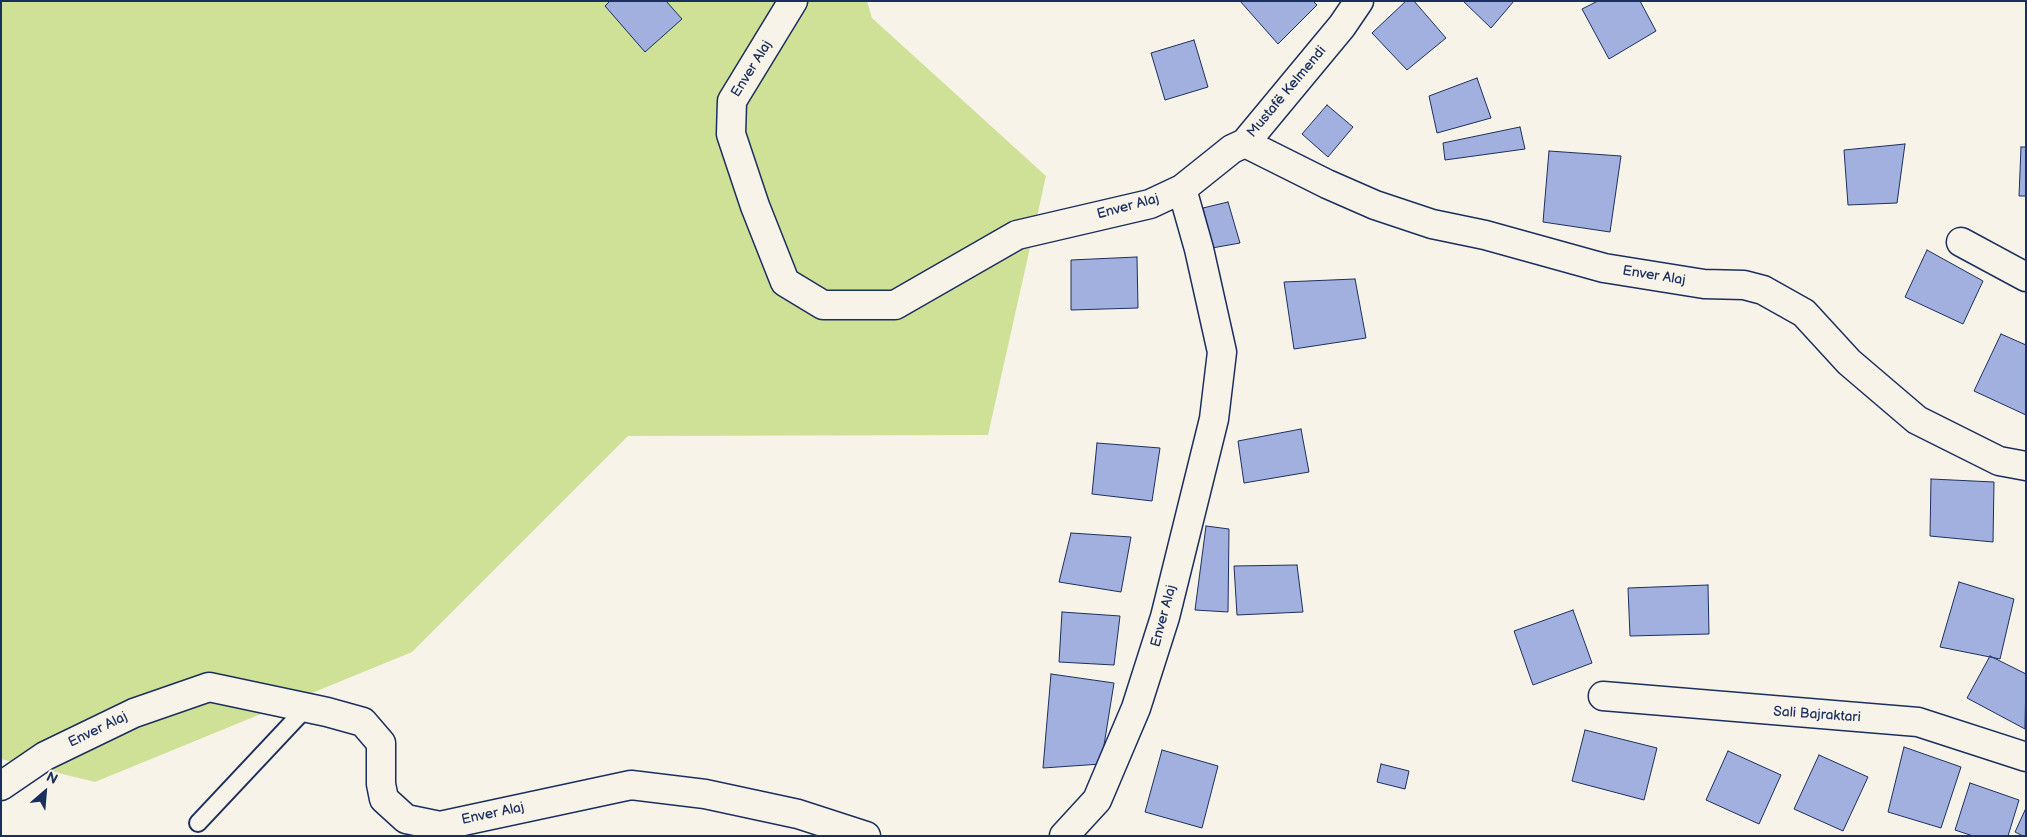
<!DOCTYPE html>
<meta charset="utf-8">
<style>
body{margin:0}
#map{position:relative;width:2027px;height:837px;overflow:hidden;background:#f7f3e8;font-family:"Balsamiq Sans",sans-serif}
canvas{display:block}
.frame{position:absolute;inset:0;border:2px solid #1b2f5e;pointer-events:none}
.north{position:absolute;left:20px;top:767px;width:50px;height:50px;-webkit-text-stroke:4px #f7f3e8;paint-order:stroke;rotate:27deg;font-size:14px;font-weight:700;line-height:20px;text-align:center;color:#1b2f5e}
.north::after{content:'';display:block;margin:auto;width:18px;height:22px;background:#1b2f5e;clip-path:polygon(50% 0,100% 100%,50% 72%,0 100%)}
</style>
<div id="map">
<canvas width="2027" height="837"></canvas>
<div class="frame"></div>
<div class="north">N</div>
</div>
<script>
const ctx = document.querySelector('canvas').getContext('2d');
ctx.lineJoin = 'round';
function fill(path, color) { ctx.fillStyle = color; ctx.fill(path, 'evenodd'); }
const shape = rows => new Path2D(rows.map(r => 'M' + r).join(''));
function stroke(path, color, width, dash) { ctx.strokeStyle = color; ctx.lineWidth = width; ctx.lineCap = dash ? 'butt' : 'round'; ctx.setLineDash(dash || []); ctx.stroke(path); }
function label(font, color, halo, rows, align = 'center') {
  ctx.font = font + ' "Balsamiq Sans",sans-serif'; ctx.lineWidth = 4; ctx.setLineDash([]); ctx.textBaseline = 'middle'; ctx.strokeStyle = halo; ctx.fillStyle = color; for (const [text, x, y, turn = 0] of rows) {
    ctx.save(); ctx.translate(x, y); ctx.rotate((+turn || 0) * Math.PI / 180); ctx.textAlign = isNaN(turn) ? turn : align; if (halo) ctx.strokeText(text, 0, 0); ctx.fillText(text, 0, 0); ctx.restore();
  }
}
fill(shape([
 [1,1,867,1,872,18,1046,176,988,435,628,436,412,652,95,782,1,759]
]), '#cfe196');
const building = shape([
 [610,1,666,1,682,19,645,52,605,6,610,1],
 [1240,1,1313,1,1317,5,1278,44,1240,1],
 [1406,1,1414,1,1446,38,1407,70,1372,33,1406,1],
 [1463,1,1514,1,1491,28,1463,1],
 [1598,1,1640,1,1656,31,1609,59,1582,9,1598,1],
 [1194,40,1208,87,1165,100,1151,53,1194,40],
 [1477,78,1491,118,1437,133,1429,96,1477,78],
 [1327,105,1353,127,1328,157,1302,134,1327,105],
 [1520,127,1525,149,1445,160,1443,143,1520,127],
 [1905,144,1897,203,1848,205,1844,150,1905,144],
 [2021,147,2026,147,2026,196,2019,196,2021,147],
 [1549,151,1621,156,1610,232,1543,222,1549,151],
 [1228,202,1240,243,1212,248,1203,208,1228,202],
 [1927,250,1983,281,1963,324,1905,297,1927,250],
 [1137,257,1138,308,1071,310,1071,260,1137,257],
 [1355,279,1366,338,1294,349,1284,282,1355,279],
 [2001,334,2026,345,2026,415,1974,391,2001,334],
 [1301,429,1309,472,1244,483,1238,441,1301,429],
 [1097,443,1160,448,1152,501,1092,494,1097,443],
 [1931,479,1994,482,1993,542,1930,536,1931,479],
 [1206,526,1229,529,1228,612,1195,610,1206,526],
 [1071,533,1131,537,1121,592,1059,582,1071,533],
 [1297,565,1303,612,1237,615,1234,566,1297,565],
 [1959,582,2014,599,2000,659,1940,647,1959,582],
 [1708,585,1709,634,1630,636,1628,588,1708,585],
 [1573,610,1592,663,1533,685,1514,631,1573,610],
 [1062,612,1120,616,1114,665,1059,662,1062,612],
 [1990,656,2026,674,2025,729,1967,698,1990,656],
 [1051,674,1114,683,1101,764,1043,768,1051,674],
 [1585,730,1657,748,1644,800,1572,781,1585,730],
 [1904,747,1961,767,1941,828,1888,812,1904,747],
 [1162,750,1218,766,1202,828,1145,812,1162,750],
 [1728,751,1781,775,1759,824,1706,800,1728,751],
 [1819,755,1868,777,1843,831,1794,809,1819,755],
 [1381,764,1409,771,1405,789,1377,782,1381,764],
 [1970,783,2019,800,2008,836,1973,836,1955,830,1970,783],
 [2026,808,2026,836,2023,836,2015,832,2026,808]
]);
fill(building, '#a1b0df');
stroke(building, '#1b2f5e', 1);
const service = shape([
 [198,823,306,708]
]);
const minor = shape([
 [793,1,732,101,731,134,755,206,785,282,823,305,895,305,1017,235,1150,204,1182,189,1232,149,1245,143,1342,26,1359,1],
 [1245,143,1327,184,1375,205,1432,224,1485,235,1604,268,1704,284,1744,285,1763,290,1804,313,1849,362,1917,420,1999,461,2026,466],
 [1961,242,2026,277],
 [1603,696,1918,722,2026,757],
 [1,786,45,756,134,713,209,687,327,712,363,722,381,743,381,784,384,799,406,819,440,826,631,785,705,794,798,814,866,836],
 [1064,836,1097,800,1136,708,1165,617,1214,419,1222,352,1199,249,1182,189]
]);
stroke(service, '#1b2f5e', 20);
stroke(minor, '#1b2f5e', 31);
stroke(service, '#f7f3e8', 16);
stroke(minor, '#f7f3e8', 28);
label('14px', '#1b2f5e', '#f7f3e8', [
 ["Enver Alaj",752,69,-58],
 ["Mustafë Kelmendi",1287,92,-50],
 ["Enver Alaj",1128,207,-15],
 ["Enver Alaj",1654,276,9],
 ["Enver Alaj",1164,616,-75],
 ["Sali Bajraktari",1817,715,4],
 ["Enver Alaj",98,730,-26],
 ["Enver Alaj",493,814,-12]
]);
</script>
